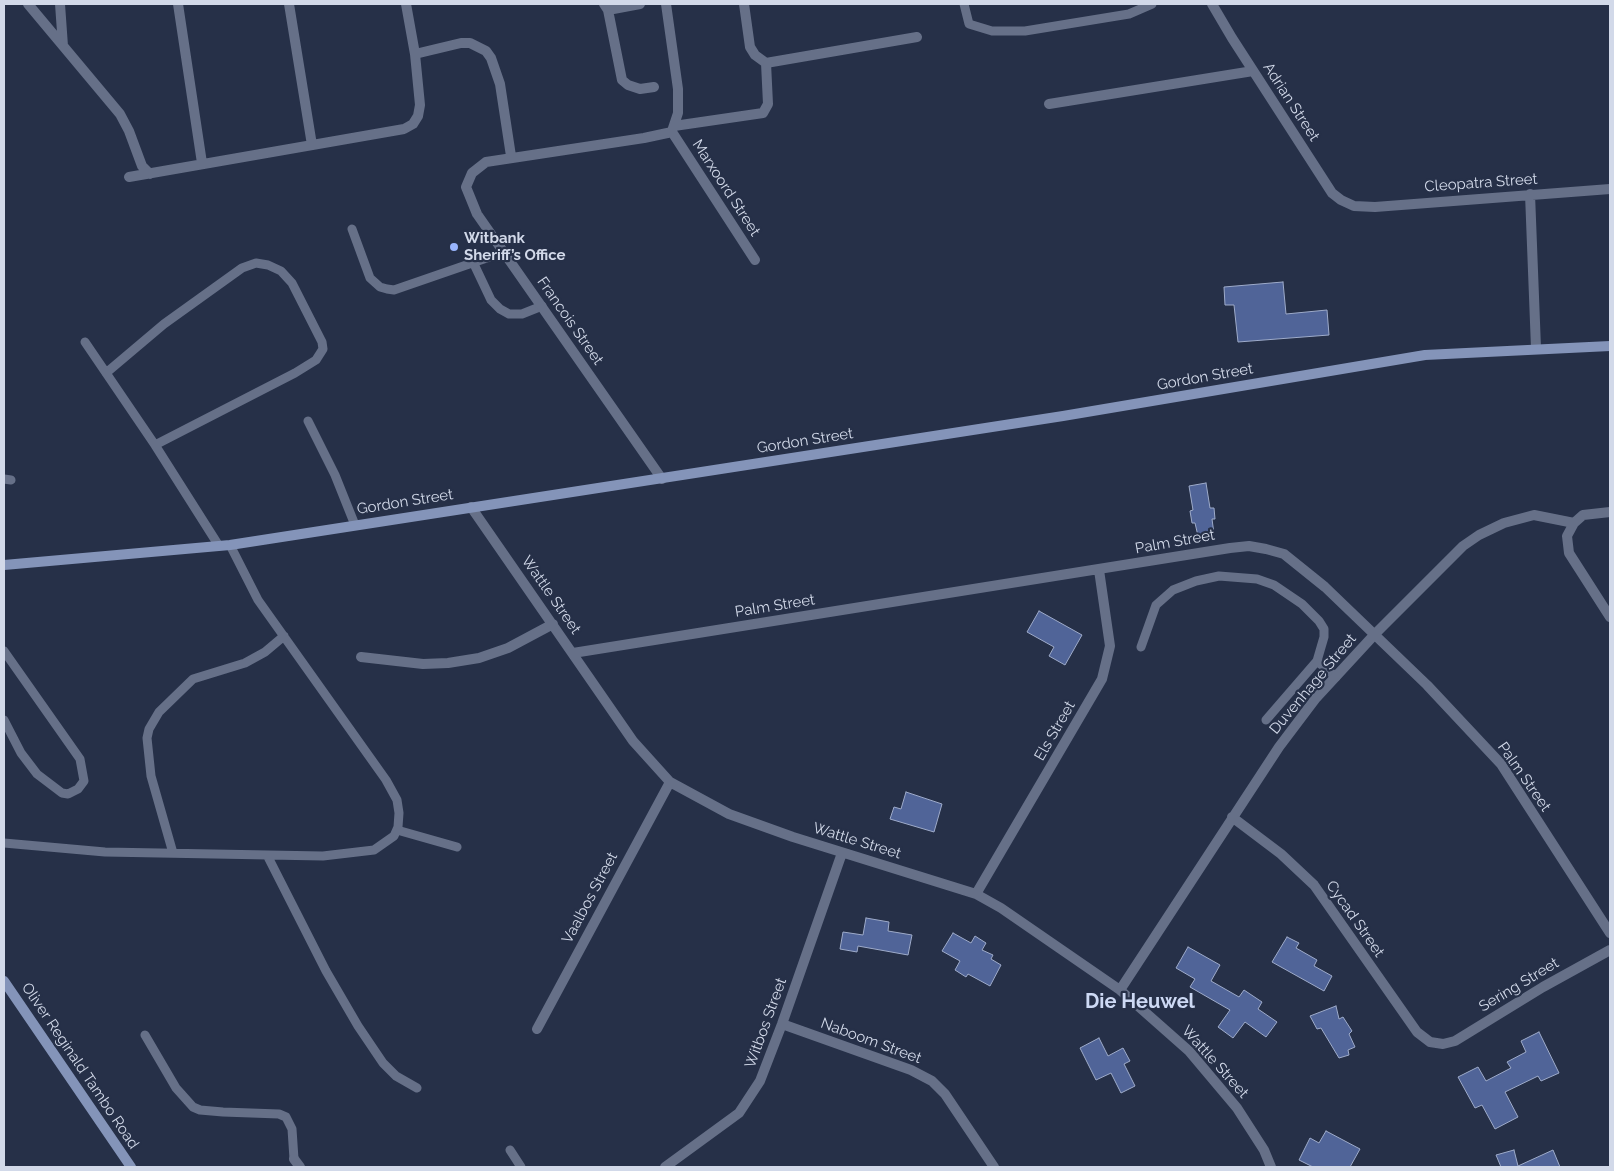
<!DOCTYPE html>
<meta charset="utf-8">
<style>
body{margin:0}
#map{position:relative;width:1614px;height:1171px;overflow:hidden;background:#263048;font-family:Raleway,sans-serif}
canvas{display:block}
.frame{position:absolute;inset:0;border:5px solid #d2d9e9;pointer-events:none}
</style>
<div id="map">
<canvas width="1614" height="1171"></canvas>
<div class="frame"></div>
</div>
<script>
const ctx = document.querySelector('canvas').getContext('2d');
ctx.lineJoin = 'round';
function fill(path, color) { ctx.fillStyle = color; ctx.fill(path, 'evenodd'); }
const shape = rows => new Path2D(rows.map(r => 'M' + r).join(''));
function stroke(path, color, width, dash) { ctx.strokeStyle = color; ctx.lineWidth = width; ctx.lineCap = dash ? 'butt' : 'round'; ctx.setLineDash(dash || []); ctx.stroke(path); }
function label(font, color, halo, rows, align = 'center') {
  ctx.font = font + ' Raleway,sans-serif'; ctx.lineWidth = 4.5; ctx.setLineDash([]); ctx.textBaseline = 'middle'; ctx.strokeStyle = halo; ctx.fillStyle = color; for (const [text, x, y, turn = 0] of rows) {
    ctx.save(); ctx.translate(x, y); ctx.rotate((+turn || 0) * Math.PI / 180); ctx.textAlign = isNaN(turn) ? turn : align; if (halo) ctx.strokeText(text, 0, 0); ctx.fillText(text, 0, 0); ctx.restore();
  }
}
const building = shape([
 [1283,282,1286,314,1327,310,1329,335,1238,342,1234,305,1225,305,1224,287,1283,282],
 [1206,483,1210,508,1214,508,1215,519,1212,519,1214,534,1198,536,1195,523,1192,523,1190,511,1193,510,1189,486,1206,483],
 [1039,611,1082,635,1065,665,1049,656,1054,647,1027,632,1039,611],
 [906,792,942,804,934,832,890,819,894,807,901,809,906,792],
 [866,918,889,922,888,931,912,935,908,955,858,946,857,952,840,949,843,932,863,935,866,918],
 [953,933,971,943,975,936,986,943,982,950,993,955,991,959,1001,965,990,986,968,974,966,977,955,970,960,961,942,951,953,933],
 [1287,937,1299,943,1296,948,1317,960,1314,966,1332,976,1324,991,1272,962,1287,937],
 [1188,947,1220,965,1211,981,1239,997,1244,990,1262,1002,1258,1009,1277,1022,1266,1037,1245,1022,1233,1038,1218,1027,1230,1010,1190,987,1195,979,1176,968,1188,947],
 [1336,1006,1339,1019,1343,1017,1352,1031,1349,1034,1355,1047,1348,1050,1349,1055,1339,1058,1321,1028,1317,1029,1310,1016,1336,1006],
 [1539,1032,1559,1073,1541,1081,1538,1076,1505,1092,1518,1117,1495,1129,1482,1105,1475,1108,1458,1077,1478,1067,1486,1081,1511,1068,1507,1062,1526,1052,1521,1041,1539,1032],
 [1099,1038,1108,1056,1123,1048,1130,1061,1124,1064,1135,1086,1121,1093,1111,1073,1096,1080,1080,1048,1099,1038],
 [1326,1131,1360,1149,1350,1167,1313,1167,1299,1160,1310,1138,1319,1143,1326,1131],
 [1514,1150,1518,1166,1553,1150,1560,1167,1501,1167,1496,1155,1514,1150]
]);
fill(building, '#506498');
stroke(building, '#9eabca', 1);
stroke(shape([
 [964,4,969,24,992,31,1025,31,1129,14,1152,4],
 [352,229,370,278,380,287,387,289,394,290,504,252],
 [473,262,491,300,500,309,509,314,522,314,542,306],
 [85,342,155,445,219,546],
 [106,373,164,324,242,268,256,263,268,265,281,271,292,283,322,342,323,349,316,360,295,373,155,445],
 [308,421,335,475,355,525],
 [4,479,11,480],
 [1141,647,1156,605,1173,590,1196,581,1219,576,1257,579,1274,585,1302,604,1319,621,1324,629,1324,637,1317,661,1336,677],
 [4,651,80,759,84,781,78,789,68,794,62,793,37,774,21,753,4,720],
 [1266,720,1317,661],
 [397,830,457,847],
 [4,843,105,852,323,856,374,850,394,836,398,827,399,813,397,800,386,780,258,600,230,545],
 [173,853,151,776,147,738,149,729,159,712,193,679,245,663,265,652,284,636],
 [267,855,326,971,358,1026,383,1063,396,1076,417,1088],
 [145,1035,176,1088,193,1107,200,1110,223,1112,279,1114,286,1117,292,1129,294,1159],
 [510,1150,521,1167]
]), '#667088', 9);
stroke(shape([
 [28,4,120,114,129,131,142,166,150,174],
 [60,4,63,46],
 [178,4,202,163],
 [289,4,312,145],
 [604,4,608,10,640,4],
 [666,4,678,89,678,113,672,131],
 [744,4,750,47,755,55,766,63,917,37],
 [1212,4,1232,38,1332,193,1341,200,1354,206,1375,207,1610,189],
 [608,10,622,80,628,85,640,89,654,87],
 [415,54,461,43,470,43,486,51,491,58,500,84,511,156],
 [1049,104,1253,71],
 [674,126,763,113,768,104,766,63],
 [672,132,755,260],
 [129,177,404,129,413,124,418,116,420,105,415,54,406,4],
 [1530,194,1536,348],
 [662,479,477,214,466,187,472,173,486,162,644,138,672,132],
 [471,507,633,741,670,782,729,814,793,837,976,894,1001,908,1120,990,1189,1051,1237,1108,1264,1150,1271,1167],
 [1610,512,1583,515,1574,523,1567,536,1569,553,1610,617],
 [573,653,1230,548,1249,546,1266,549,1284,554,1325,587,1427,685,1501,764,1610,933],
 [361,657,423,664,448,663,479,658,508,648,553,624],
 [1232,817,1281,854,1314,885,1417,1032,1430,1042,1443,1044,1455,1041,1543,987,1610,950],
 [976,894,1102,679,1110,646,1099,570],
 [1120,990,1279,747,1316,698,1375,634,1463,546,1479,535,1504,523,1534,515,1574,523],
 [782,1024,911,1070,932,1081,945,1094,994,1167],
 [537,1029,670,782],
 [294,1159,300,1167],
 [665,1167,739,1113,760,1081,782,1024,842,853]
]), '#667088', 10);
stroke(shape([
 [4,565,230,545,1063,416,1425,355,1610,346],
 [4,981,131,1167]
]), '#8494b9', 10);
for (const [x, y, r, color] of [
 [454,247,5,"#99b5fd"]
]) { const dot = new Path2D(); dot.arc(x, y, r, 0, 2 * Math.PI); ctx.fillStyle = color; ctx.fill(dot); stroke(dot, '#263048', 2); }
label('15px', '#d2d9e9', '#263048', [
 ["Adrian Street",1291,102,57],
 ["Cleopatra Street",1481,183,-4],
 ["Marxoord Street",726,188,57],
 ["Francois Street",570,321,55],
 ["Gordon Street",1205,377,-10],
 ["Gordon Street",805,441,-9],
 ["Gordon Street",405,502,-9],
 ["Palm Street",1175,542,-10],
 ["Wattle Street",551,595,55],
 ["Palm Street",775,606,-9],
 ["Duvenhage Street",1313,684,-50],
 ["Els Street",1055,731,-60],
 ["Palm Street",1524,777,55],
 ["Wattle Street",857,841,17],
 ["Vaalbos Street",590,898,-62],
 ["Cycad Street",1355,919,55],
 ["Sering Street",1519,985,-31],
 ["Witbos Street",766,1023,-70],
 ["Naboom Street",871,1041,20],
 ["Wattle Street",1215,1062,48],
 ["Oliver Reginald Tambo Road",80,1066,56]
]);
label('bold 15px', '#d2d9e9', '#263048', [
 ["Witbank",464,238],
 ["Sheriff’s Office",464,255]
], 'left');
label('bold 20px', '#cdd9f4', '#263048', [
 ["Die Heuwel",1140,1002]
]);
</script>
